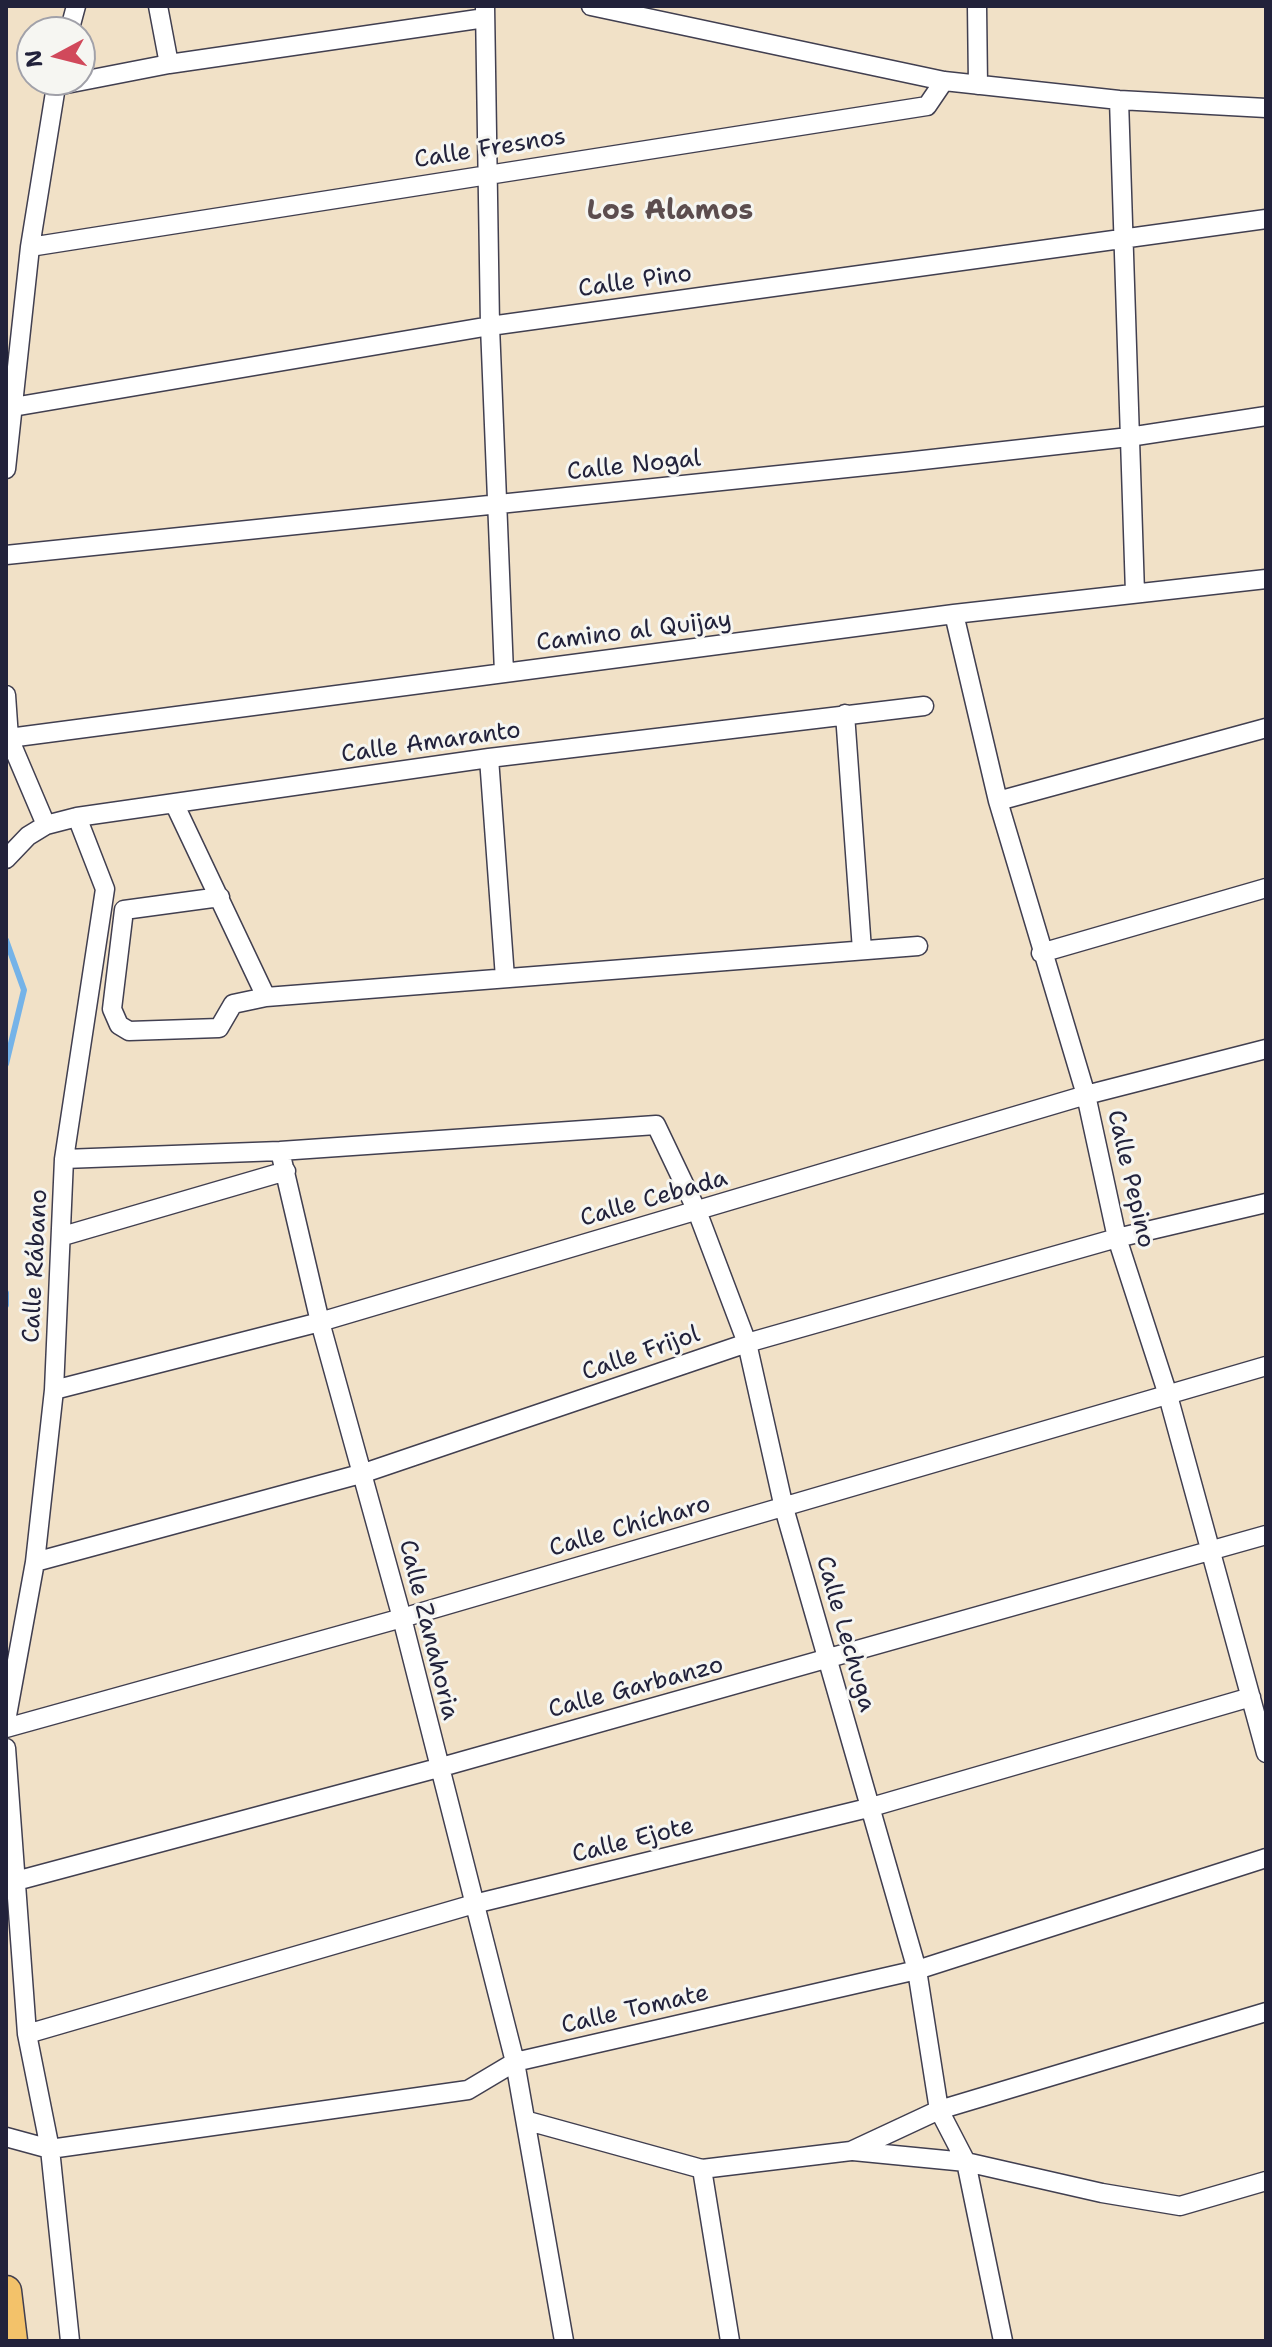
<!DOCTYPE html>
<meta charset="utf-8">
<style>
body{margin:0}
#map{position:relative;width:1272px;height:2347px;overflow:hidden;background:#f1e1c7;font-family:"Shantell Sans",sans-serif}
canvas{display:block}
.frame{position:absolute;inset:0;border:8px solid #22223b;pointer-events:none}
.north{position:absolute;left:16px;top:16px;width:80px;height:80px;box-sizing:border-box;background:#f6f6f2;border:2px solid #a1a1a9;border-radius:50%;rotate:263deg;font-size:22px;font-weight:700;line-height:32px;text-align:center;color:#22223b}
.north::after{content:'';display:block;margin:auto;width:28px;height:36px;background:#d1495b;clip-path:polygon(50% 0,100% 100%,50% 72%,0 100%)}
</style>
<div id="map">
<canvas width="1272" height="2347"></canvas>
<div class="frame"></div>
<div class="north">N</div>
</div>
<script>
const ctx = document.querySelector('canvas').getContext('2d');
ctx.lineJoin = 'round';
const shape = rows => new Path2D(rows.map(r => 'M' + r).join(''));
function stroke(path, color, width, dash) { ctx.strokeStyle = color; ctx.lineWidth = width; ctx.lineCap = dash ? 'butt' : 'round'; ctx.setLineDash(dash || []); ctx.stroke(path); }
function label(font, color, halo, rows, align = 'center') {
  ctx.font = font + ' "Shantell Sans",sans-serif'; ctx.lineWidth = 6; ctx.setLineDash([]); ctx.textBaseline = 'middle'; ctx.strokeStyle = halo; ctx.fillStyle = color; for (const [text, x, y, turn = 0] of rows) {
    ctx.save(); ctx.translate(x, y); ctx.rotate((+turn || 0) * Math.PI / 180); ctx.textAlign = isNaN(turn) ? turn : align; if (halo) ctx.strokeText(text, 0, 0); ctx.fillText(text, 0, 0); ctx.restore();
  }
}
stroke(shape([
 [6,940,24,990,6,1064],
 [6,1293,6,1305]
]), '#75b3e8', 6);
const minor = shape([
 [158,6,169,64],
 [485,6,490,326,504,673],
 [591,6,944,81,1119,100,1266,108],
 [977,6,978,85],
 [69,32,76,6],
 [56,86,169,64,485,18],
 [1119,100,1135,593],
 [30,247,927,106,944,81],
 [13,407,490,326,1266,219],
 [6,469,30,247,57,80],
 [6,555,905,462,1129,437,1266,416],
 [954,614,998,801,1086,1095,1117,1238,1167,1392,1266,1753],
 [6,695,9,738,46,825],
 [845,714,862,950],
 [9,738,954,614,1266,579],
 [489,758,505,978],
 [998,801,1266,728],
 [174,803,266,997],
 [6,859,28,836,46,825,77,817,489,758,924,706],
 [220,897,124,910,112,1009,119,1025,129,1031,219,1028,233,1004,266,997,918,946],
 [1041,953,1266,888],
 [280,1151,320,1322,402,1618,515,2062,564,2341],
 [64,1159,280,1151,656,1125,697,1211,747,1343,784,1508,917,1970,939,2110,966,2162,1003,2341],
 [63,1236,286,1171],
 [54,1390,320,1322,1086,1095,1266,1049],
 [35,1562,364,1473,747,1343,1117,1238,1266,1203],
 [6,1721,35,1562,54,1390,64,1159,105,889,77,817],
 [6,1728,402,1618,1266,1366],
 [6,1748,27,2034,50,2149,70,2341],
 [6,1878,16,1881,438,1768,1266,1535],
 [27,2034,474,1904,868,1808,1251,1697],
 [528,2121,702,2169,851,2151,939,2110,1266,2012],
 [6,2137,50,2149,468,2090,515,2062,917,1970,1266,1858],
 [853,2151,966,2162,1102,2193,1180,2206,1266,2181],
 [702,2169,730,2341]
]);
const primary = shape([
 [6,2291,12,2341]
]);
stroke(minor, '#413f50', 21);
stroke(primary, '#413f50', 33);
stroke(minor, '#fff', 18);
stroke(primary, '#f3c26a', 30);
label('24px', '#22223b', '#f6f6f2', [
 ["Calle Fresnos",490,149,-9],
 ["Calle Pino",635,282,-8],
 ["Calle Nogal",634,466,-6],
 ["Camino al Quijay",634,632,-7],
 ["Calle Amaranto",431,743,-8],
 ["Calle Pepino",1130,1179,77],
 ["Calle Cebada",654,1199,-16],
 ["Calle Rábano",36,1266,-87],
 ["Calle Frijol",641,1354,-19],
 ["Calle Chícharo",630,1527,-16],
 ["Calle Zanahoria",428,1630,76],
 ["Calle Lechuga",845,1634,74],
 ["Calle Garbanzo",636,1688,-15],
 ["Calle Ejote",633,1841,-14],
 ["Calle Tomate",635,2010,-13]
]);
label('bold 28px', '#5c4d4e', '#f6f6f2', [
 ["Los Alamos",670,212]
]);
</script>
